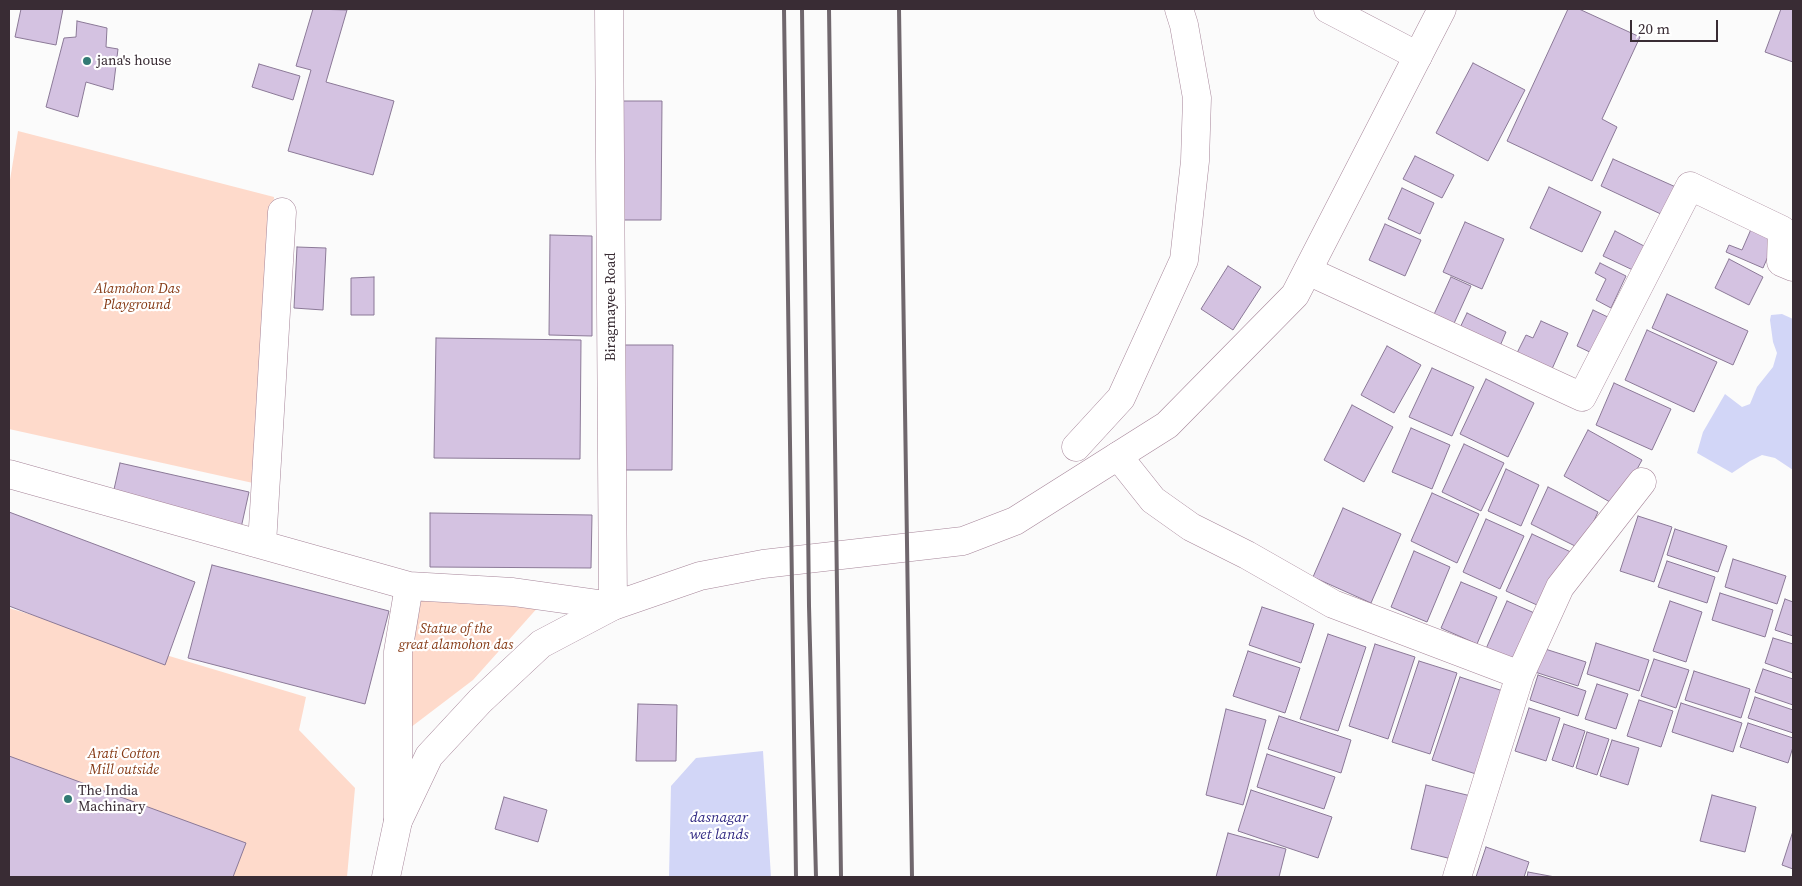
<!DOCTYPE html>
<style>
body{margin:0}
#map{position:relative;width:1802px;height:886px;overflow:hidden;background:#fbfbfb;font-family:"Source Serif 4",serif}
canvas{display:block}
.frame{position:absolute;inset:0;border:10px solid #392c34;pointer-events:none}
.scale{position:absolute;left:1630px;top:20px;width:88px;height:22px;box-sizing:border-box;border:2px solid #392c34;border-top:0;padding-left:6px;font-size:15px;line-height:18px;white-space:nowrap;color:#392c34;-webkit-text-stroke:4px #fff;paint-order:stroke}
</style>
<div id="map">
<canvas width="1802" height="886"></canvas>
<div class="frame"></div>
<div class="scale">20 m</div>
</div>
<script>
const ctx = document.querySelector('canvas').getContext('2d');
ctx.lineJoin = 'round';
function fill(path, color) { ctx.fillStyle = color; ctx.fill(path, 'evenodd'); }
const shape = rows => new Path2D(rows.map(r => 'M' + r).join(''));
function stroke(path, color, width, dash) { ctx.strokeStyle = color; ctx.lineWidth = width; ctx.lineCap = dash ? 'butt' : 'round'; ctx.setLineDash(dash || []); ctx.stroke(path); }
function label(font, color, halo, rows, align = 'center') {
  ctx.font = font + ' "Source Serif 4",serif'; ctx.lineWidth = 4.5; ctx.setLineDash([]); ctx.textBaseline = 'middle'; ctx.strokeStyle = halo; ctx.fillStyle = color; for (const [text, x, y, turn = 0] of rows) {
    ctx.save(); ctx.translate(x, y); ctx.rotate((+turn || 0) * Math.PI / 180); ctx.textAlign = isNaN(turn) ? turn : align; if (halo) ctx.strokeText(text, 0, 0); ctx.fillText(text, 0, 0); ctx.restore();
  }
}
fill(shape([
 [18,131,274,197,253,483,9,429,9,186],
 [422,596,540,605,473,680,402,734,411,653],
 [9,608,306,697,299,730,355,788,347,877,9,877]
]), '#fedacb');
fill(shape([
 [1782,314,1793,319,1793,470,1775,458,1762,455,1750,461,1732,473,1697,453,1703,432,1725,394,1742,407,1750,404,1757,387,1773,367,1777,353,1773,342,1770,320,1771,315],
 [763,751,771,877,669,877,671,786,696,758]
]), '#d2d6f7');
const building = shape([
 [21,9,63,9,56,45,15,37,21,9],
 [313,9,347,10,326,82,394,101,373,175,288,151,311,70,296,66,313,9],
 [1568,9,1579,9,1640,37,1602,119,1617,127,1592,181,1507,141,1568,9],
 [1781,9,1793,9,1793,62,1765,52,1781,9],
 [77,21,107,28,106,47,118,49,113,90,86,82,78,117,46,107,64,38,76,37,77,21],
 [1473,63,1525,90,1488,161,1436,133,1473,63],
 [259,64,300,76,293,100,252,87,259,64],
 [622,101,662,101,661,220,621,220,622,101],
 [1415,156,1454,175,1442,198,1403,179,1415,156],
 [1613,159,1678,188,1665,216,1601,186,1613,159],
 [1549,187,1601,212,1582,252,1530,228,1549,187],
 [1402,188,1434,203,1420,234,1388,219,1402,188],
 [1465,222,1504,239,1482,289,1443,272,1465,222],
 [1385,224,1421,240,1405,276,1369,260,1385,224],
 [1752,227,1776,238,1763,268,1726,252,1729,245,1742,250,1752,227],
 [1615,231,1646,247,1635,271,1603,256,1615,231],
 [550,235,592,236,592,336,549,335,550,235],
 [297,247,326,248,323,310,294,308,297,247],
 [1729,259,1763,277,1749,305,1715,288,1729,259],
 [1600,263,1626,276,1611,308,1596,300,1606,279,1595,273,1600,263],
 [1228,266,1261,287,1233,330,1201,309,1228,266],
 [374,277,374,315,351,315,351,278,374,277],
 [1451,277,1471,286,1451,330,1431,321,1451,277],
 [1667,294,1748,331,1733,365,1652,328,1667,294],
 [1593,310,1612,319,1596,355,1577,346,1593,310],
 [1467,313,1506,332,1497,353,1457,334,1467,313],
 [1541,321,1568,333,1552,369,1517,353,1526,335,1533,338,1541,321],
 [1647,330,1717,362,1694,412,1625,380,1647,330],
 [436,338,581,340,580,459,434,458,436,338],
 [622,345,673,345,672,470,621,470,622,345],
 [1387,346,1421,365,1394,413,1361,395,1387,346],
 [1432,368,1474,387,1452,436,1409,417,1432,368],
 [1486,379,1534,403,1508,457,1460,434,1486,379],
 [1614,383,1671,409,1652,450,1596,425,1614,383],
 [1352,405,1393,427,1364,482,1324,460,1352,405],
 [1411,428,1450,445,1432,489,1392,472,1411,428],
 [1588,430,1642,460,1617,506,1564,476,1588,430],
 [1464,444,1504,463,1481,511,1442,492,1464,444],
 [120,463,249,492,241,528,112,498,120,463],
 [1506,469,1539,485,1521,526,1488,511,1506,469],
 [1548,487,1598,512,1581,549,1531,524,1548,487],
 [1432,493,1479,514,1457,563,1411,541,1432,493],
 [1343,508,1401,534,1371,603,1313,577,1343,508],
 [9,512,195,582,165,665,9,606,9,512],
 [430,513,592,515,591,568,430,567,430,513],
 [1638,516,1672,527,1654,582,1620,571,1638,516],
 [1486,519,1524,536,1500,589,1463,572,1486,519],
 [1675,529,1727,546,1718,572,1667,555,1675,529],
 [1532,534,1573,553,1548,610,1506,591,1532,534],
 [1414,551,1450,567,1427,622,1391,607,1414,551],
 [1733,559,1786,576,1777,604,1725,587,1733,559],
 [1667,561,1715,577,1707,603,1658,587,1667,561],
 [212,565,389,611,365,704,188,658,212,565],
 [1461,582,1497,597,1477,644,1441,628,1461,582],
 [1720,593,1773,610,1765,637,1712,620,1720,593],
 [1785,599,1793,602,1793,636,1775,630,1785,599],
 [1507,601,1539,615,1516,666,1485,651,1507,601],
 [1670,601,1702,612,1686,662,1653,651,1670,601],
 [1262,607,1314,624,1301,663,1249,645,1262,607],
 [1328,634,1366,647,1338,731,1300,719,1328,634],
 [1773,638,1793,644,1793,673,1765,663,1773,638],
 [1596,643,1649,660,1639,691,1587,674,1596,643],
 [1375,644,1415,657,1388,739,1349,726,1375,644],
 [1542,648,1586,662,1578,686,1535,672,1542,648],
 [1248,651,1300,668,1285,713,1233,696,1248,651],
 [1654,659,1689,670,1676,708,1641,696,1654,659],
 [1419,661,1457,673,1430,754,1392,742,1419,661],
 [1763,669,1793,679,1793,705,1755,692,1763,669],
 [1694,671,1750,689,1741,718,1685,700,1694,671],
 [1538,675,1586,691,1578,716,1530,700,1538,675],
 [1460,677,1503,691,1476,774,1432,760,1460,677],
 [1597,684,1628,694,1616,729,1585,719,1597,684],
 [1755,697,1793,710,1793,733,1748,718,1755,697],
 [1639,700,1673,711,1661,747,1627,736,1639,700],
 [1681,703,1742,723,1733,752,1672,732,1681,703],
 [638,704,677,705,676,761,636,761,638,704],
 [1529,708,1560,718,1546,761,1515,751,1529,708],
 [1226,709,1266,720,1243,805,1206,795,1226,709],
 [1279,716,1351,740,1341,773,1268,749,1279,716],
 [1748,723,1793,738,1793,747,1788,763,1740,747,1748,723],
 [1564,724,1585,731,1573,767,1552,760,1564,724],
 [1587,732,1609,739,1597,775,1576,768,1587,732],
 [1612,740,1639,748,1628,785,1600,776,1612,740],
 [1267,754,1335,777,1324,809,1257,787,1267,754],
 [9,756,246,843,233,877,9,877,9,756],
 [1426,785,1475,797,1460,861,1411,849,1426,785],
 [1251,790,1332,817,1318,858,1238,831,1251,790],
 [1712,795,1756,807,1745,852,1700,841,1712,795],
 [504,797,547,810,538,842,495,829,504,797],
 [1793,831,1793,869,1782,865,1793,831],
 [1228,833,1286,849,1279,877,1216,877,1228,833],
 [1486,847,1529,862,1524,877,1476,877,1486,847],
 [1528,872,1555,877,1527,877,1528,872]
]);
fill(building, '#d4c2e1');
stroke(building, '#8b7997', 1);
const minor = shape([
 [1328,9,1418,56],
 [1308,271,1582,397,1690,186,1782,230,1781,262,1793,267],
 [1076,447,1121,398,1184,260,1195,161,1197,98,1184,25,1179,9],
 [1118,456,1153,500,1191,527,1247,555,1333,604,1520,675,1457,877],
 [9,474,409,586,398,652,398,821],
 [262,544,282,212],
 [409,586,513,592,613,606],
 [1520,675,1560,587,1642,482]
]);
const major = shape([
 [609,9,613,606],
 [386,877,398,821,429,756,480,701,541,644,613,606,700,576,763,564,963,541,1015,521,1167,425,1295,295,1442,9]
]);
stroke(minor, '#a68599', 29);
stroke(major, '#a68599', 29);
stroke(minor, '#fff', 28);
stroke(major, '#fff', 28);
stroke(shape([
 [784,9,796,877],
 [802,9,809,606,816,877],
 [829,9,841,877],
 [899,9,912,877]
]), '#70676d', 4);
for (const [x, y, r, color] of [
 [87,61,5,"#327a74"],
 [68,799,5,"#327a74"]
]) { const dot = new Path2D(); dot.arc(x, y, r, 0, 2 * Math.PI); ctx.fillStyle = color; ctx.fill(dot); stroke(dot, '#fff', 2); }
label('14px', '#392c34', '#fff', [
 ["jana's house",97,61],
 ["The India",78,791],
 ["Machinary",78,807]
], 'left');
label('italic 14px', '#863a15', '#fff', [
 ["Alamohon Das",137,289],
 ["Playground",137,305],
 ["Statue of the",456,629],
 ["great alamohon das",456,645],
 ["Arati Cotton",124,754],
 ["Mill outside",124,770]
]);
label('14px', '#392c34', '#fff', [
 ["Biragmayee Road",611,307,-90]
]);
label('italic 15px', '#322a83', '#fff', [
 ["dasnagar",719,818],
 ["wet lands",719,835]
]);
</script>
